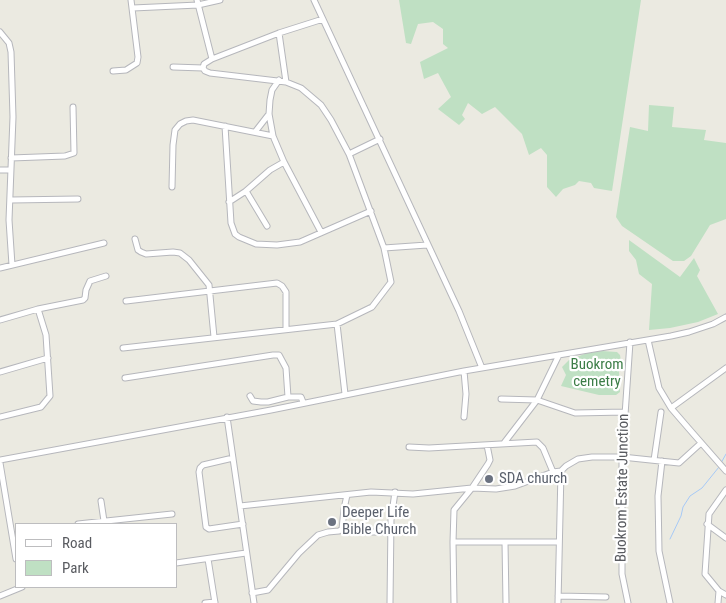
<!DOCTYPE html>
<style>
body{margin:0}
#map{position:relative;width:726px;height:603px;overflow:hidden;background:#ebeae1;font-family:"Roboto Condensed",sans-serif}
canvas{display:block}
.legend{position:absolute;left:15px;top:523px;width:162px;height:65px;box-sizing:border-box;background:#fff;border:1px solid #bdbdbf;margin:0;padding:6px 9px;list-style:none;font-size:15px;color:#595b60}
.legend li{display:flex;align-items:center;gap:10px;height:25px}
.legend b{width:25px;border:1px solid #bdbdbf}
</style>
<div id="map">
<canvas width="726" height="603"></canvas>
<ul class="legend">
<li><b style="height:6px;background:#fff"></b>Road</li>
<li><b style="height:14px;background:#bfe0c3"></b>Park</li>
</ul>
</div>
<script>
const ctx = document.querySelector('canvas').getContext('2d');
ctx.lineJoin = 'round';
function fill(path, color) { ctx.fillStyle = color; ctx.fill(path, 'evenodd'); }
const shape = rows => new Path2D(rows.map(r => 'M' + r).join(''));
function stroke(path, color, width, dash) { ctx.strokeStyle = color; ctx.lineWidth = width; ctx.lineCap = dash ? 'butt' : 'round'; ctx.setLineDash(dash || []); ctx.stroke(path); }
function label(font, color, halo, rows, align = 'center') {
  ctx.font = font + ' "Roboto Condensed",sans-serif'; ctx.lineWidth = 4.5; ctx.setLineDash([]); ctx.textBaseline = 'middle'; ctx.strokeStyle = halo; ctx.fillStyle = color; for (const [text, x, y, turn = 0] of rows) {
    ctx.save(); ctx.translate(x, y); ctx.rotate((+turn || 0) * Math.PI / 180); ctx.textAlign = isNaN(turn) ? turn : align; if (halo) ctx.strokeText(text, 0, 0); ctx.fillText(text, 0, 0); ctx.restore();
  }
}
fill(shape([
 [399,0,641,0,612,191,594,188,591,183,579,181,575,185,563,189,556,197,547,187,547,155,541,148,529,155,522,134,495,107,482,114,468,103,462,115,465,119,459,125,438,109,451,97,438,73,424,79,420,62,448,48,443,44,443,29,433,22,418,24,411,44,406,43],
 [649,105,674,107,672,127,706,130,704,140,726,143,726,219,710,225,691,256,684,261,673,261,622,226,616,217,630,127,648,131],
 [629,240,680,277,694,258,700,270,697,276,718,314,698,322,670,328,649,330,652,284,639,274,636,260,629,251],
 [602,351,617,352,620,355,621,361,619,371,620,392,616,395,599,395,561,386,566,375,562,367,569,360,587,353]
]), '#bfe0c3');
stroke(shape([
 [721,463,726,454],
 [670,539,681,516,683,507,690,496,702,488,719,467]
]), '#a6c9f6', 1);
const minor = shape([
 [197,0,212,59],
 [314,0,459,311,482,368],
 [133,8,198,5,220,0],
 [0,32,9,43,11,52,13,117,9,220,12,265],
 [279,33,286,82],
 [203,68,204,64,212,59,279,33,323,19],
 [113,71,126,70,137,63,138,57,131,0],
 [279,80,272,90,270,100,269,114,273,136,284,162,321,232],
 [225,126,231,223,235,234,239,237,256,244,277,245,300,242,371,211],
 [255,132,269,114],
 [349,154,380,139],
 [11,158,65,156,74,153,73,107],
 [0,170,11,170],
 [172,187,173,145,175,130,180,124,186,121,193,120,273,136],
 [11,200,78,199],
 [229,202,246,191],
 [267,226,246,191,270,170,284,162],
 [135,239,138,250,141,252,146,254,173,252,180,253,189,260,209,285,214,337],
 [384,248,427,245],
 [0,268,104,243],
 [126,301,277,283,282,286,286,292,286,329],
 [38,309,83,300,85,298,86,290,90,281,106,276],
 [0,320,38,309,46,335,50,396,41,407,0,417],
 [337,324,345,394],
 [648,340,659,388,671,408,690,430,726,471],
 [123,348,337,324,372,307,391,282,384,248,349,154,331,120,321,105,301,88,286,82,210,73,205,71,203,68,173,67],
 [464,371,466,394,464,417],
 [0,372,48,358],
 [125,378,273,355,279,355,286,368,288,397],
 [250,396,253,401,261,402,268,402,288,397,301,397,303,402],
 [501,399,537,400,575,413,625,412],
 [671,408,726,368],
 [227,417,254,603],
 [504,443,537,400,559,355],
 [409,447,429,448,537,442,543,448,553,472],
 [233,458,203,465,200,468,199,472,206,527,209,529,243,524],
 [0,460,271,410,464,371,671,336,689,332,713,324,726,317],
 [654,460,661,412],
 [662,461,658,496,659,551,670,603],
 [0,463,16,559],
 [726,490,709,514,705,574,719,591,726,595],
 [101,501,104,521],
 [240,506,371,492,413,494,472,488,496,489,515,486,553,472,561,471,566,466,578,459,592,457,622,457,679,463,701,443],
 [78,524,172,514],
 [707,524,726,538],
 [366,532,391,532],
 [453,542,559,542],
 [505,542,506,603],
 [208,559,215,603],
 [176,563,246,553],
 [252,593,268,590,299,553,318,535,328,532,339,531,342,529,344,509,347,495],
 [0,596,22,587],
 [558,596,606,597],
 [205,603,215,602],
 [390,603,391,520,395,492],
 [454,603,453,542,454,510,472,488,488,464,490,460,487,445],
 [558,603,561,471],
 [628,603,622,574,622,459,630,342],
 [718,603,719,591]
]);
stroke(minor, '#b6b7bc', 7);
stroke(minor, '#fff', 5);
for (const [x, y, r, color] of [
 [489,479,5,"#6b7280"],
 [332,522,5,"#6b7280"]
]) { const dot = new Path2D(); dot.arc(x, y, r, 0, 2 * Math.PI); ctx.fillStyle = color; ctx.fill(dot); stroke(dot, '#fff', 2); }
label('15px', '#3c7d47', '#fff', [
 ["Buokrom",597,365],
 ["cemetry",597,382]
]);
label('15px', '#5b616d', '#fff', [
 ["SDA church",499,479],
 ["Deeper Life",342,513],
 ["Bible Church",342,530]
], 'left');
label('15px', '#595b60', '#fff', [
 ["Buokrom Estate Junction",623,488,-89]
]);
</script>
